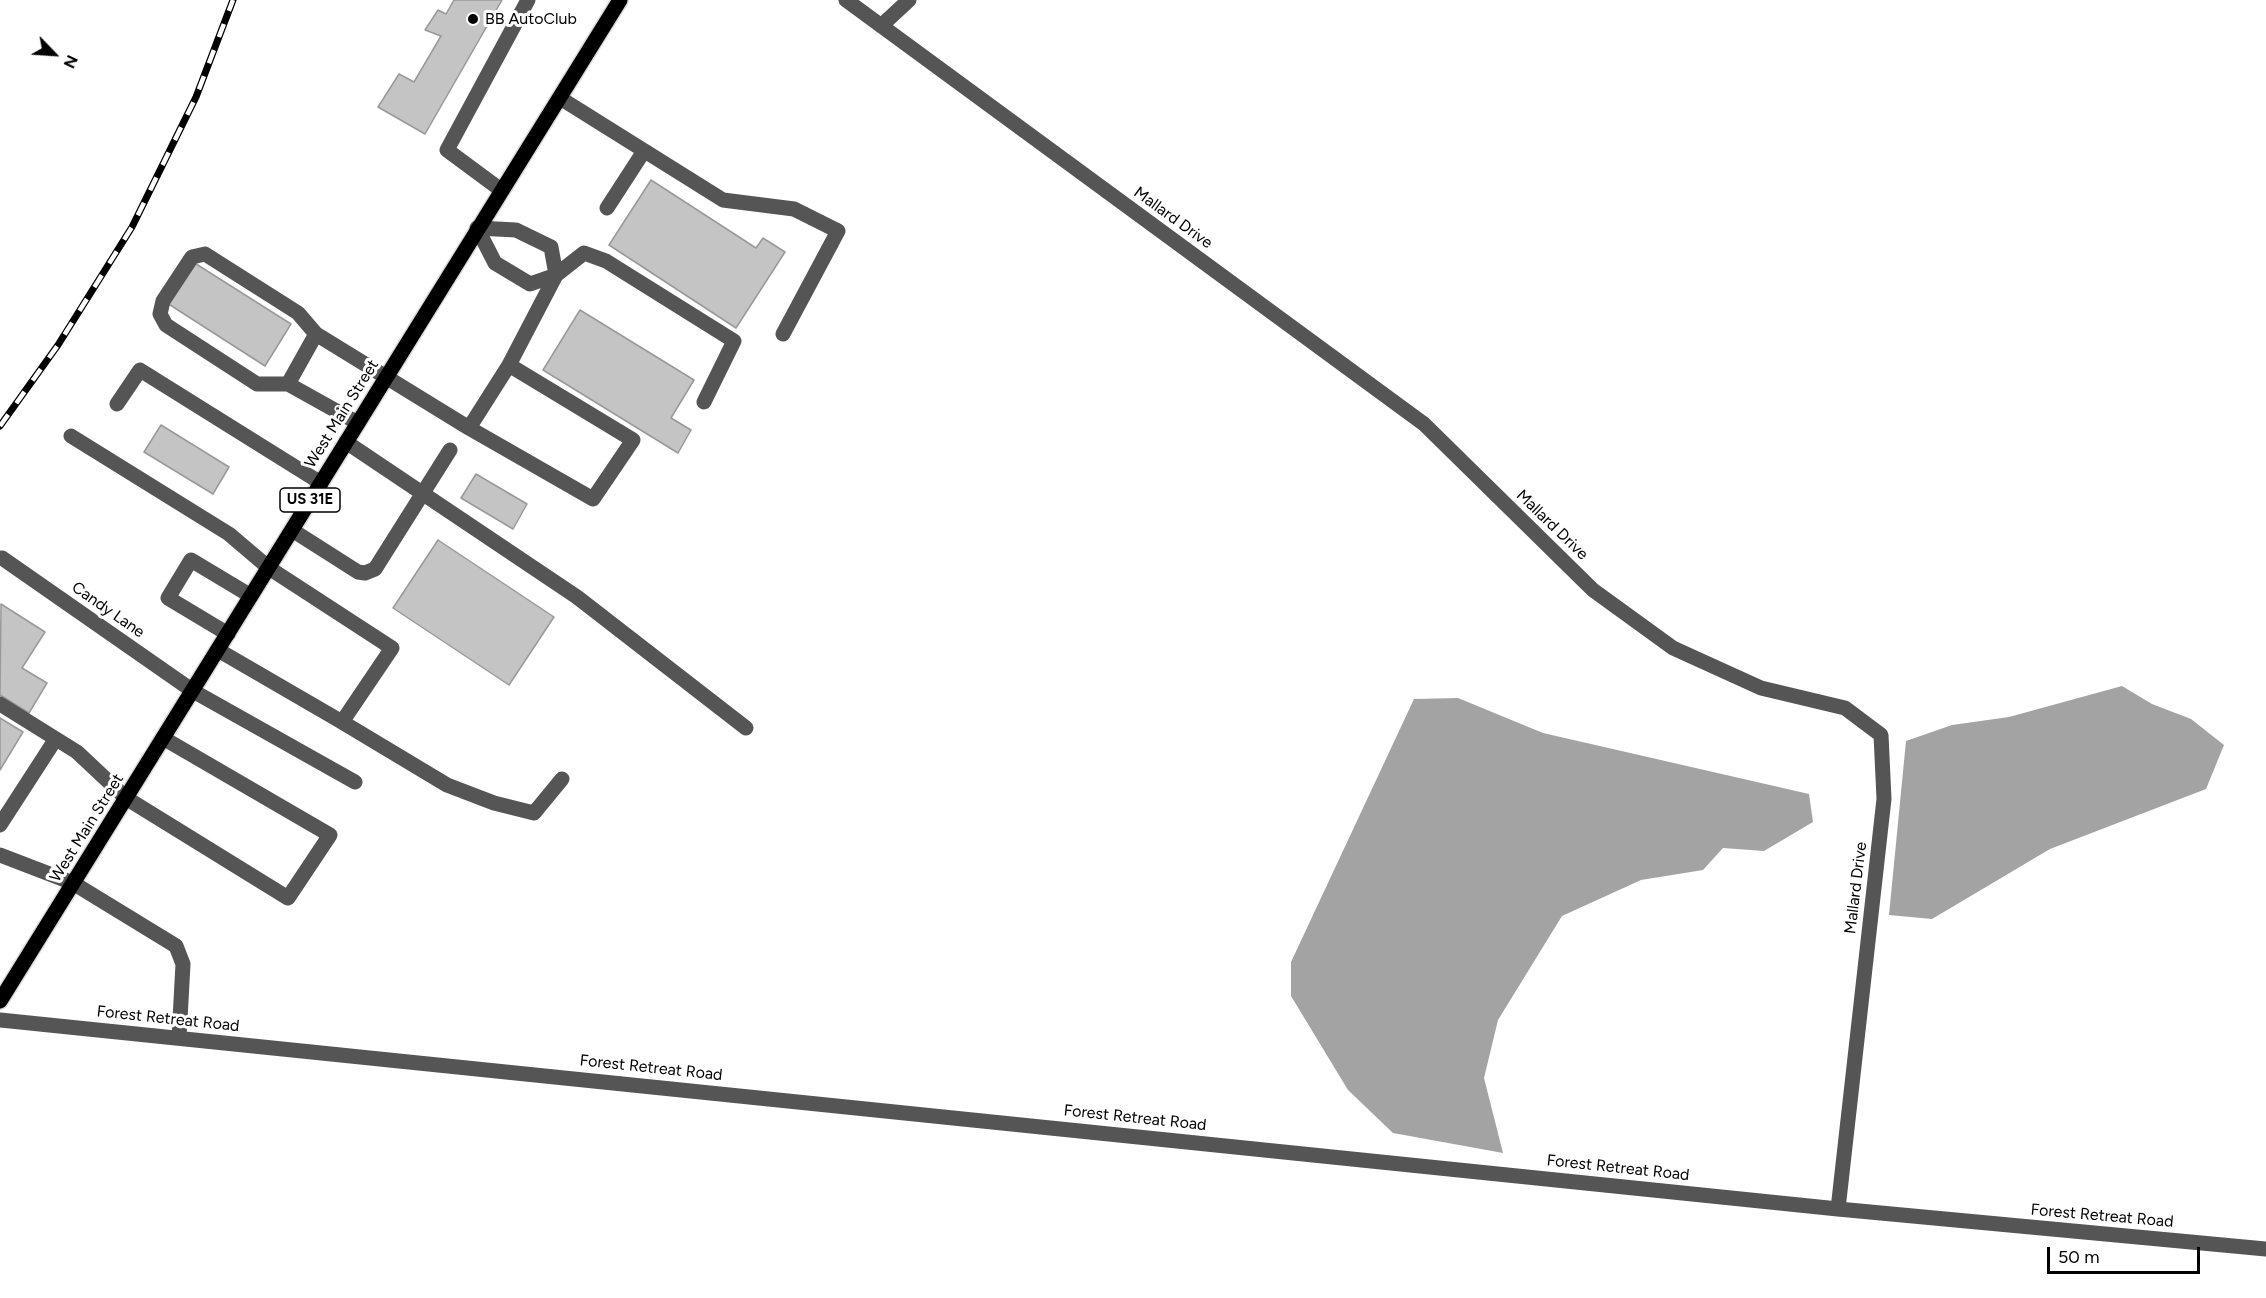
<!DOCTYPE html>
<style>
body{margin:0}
#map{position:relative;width:2266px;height:1298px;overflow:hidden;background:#fff;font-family:Figtree,sans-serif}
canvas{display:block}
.north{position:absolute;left:24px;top:24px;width:60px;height:60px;-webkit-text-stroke:4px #fff;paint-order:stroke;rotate:115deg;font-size:16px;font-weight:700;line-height:24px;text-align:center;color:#000}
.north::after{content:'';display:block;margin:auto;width:21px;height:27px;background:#000;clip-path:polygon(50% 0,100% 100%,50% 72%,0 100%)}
.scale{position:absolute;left:2047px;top:1247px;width:153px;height:27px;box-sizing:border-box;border:3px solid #000;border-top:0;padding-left:8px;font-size:18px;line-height:21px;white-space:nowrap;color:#000;-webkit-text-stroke:4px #fff;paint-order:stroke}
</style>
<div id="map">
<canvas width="2266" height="1298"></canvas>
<div class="north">N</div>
<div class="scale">50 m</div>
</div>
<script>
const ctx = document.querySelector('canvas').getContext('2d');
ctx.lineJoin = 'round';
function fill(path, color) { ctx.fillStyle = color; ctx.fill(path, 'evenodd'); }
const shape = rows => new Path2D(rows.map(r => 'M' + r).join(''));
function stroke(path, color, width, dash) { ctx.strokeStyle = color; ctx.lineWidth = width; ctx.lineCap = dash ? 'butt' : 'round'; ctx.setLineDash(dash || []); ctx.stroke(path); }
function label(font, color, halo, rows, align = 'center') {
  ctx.font = font + ' Figtree,sans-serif'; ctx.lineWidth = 6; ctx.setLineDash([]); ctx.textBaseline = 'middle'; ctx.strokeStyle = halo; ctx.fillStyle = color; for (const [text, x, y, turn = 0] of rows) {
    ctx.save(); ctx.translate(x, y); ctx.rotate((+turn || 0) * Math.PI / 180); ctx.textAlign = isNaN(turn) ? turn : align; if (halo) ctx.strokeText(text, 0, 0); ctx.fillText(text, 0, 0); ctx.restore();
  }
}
fill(shape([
 [2122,686,2152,704,2191,719,2224,745,2206,789,2050,849,1932,919,1889,915,1906,741,1952,725,2009,717],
 [1458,698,1543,733,1809,794,1813,822,1764,851,1723,848,1703,870,1641,880,1562,916,1498,1020,1484,1078,1503,1153,1393,1133,1348,1090,1291,996,1291,962,1414,699]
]), '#a3a3a3');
const building = shape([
 [454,0,502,0,425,134,378,107,399,74,414,82,441,36,425,30,438,10,446,14,454,0],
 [651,180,756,248,763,238,785,252,736,328,609,245,651,180],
 [193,262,291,324,265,366,167,303,193,262],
 [580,310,694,380,671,418,691,430,678,453,543,370,580,310],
 [161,425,229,467,213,494,144,452,161,425],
 [476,474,527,504,513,529,461,498,476,474],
 [438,540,554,617,509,685,393,608,438,540],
 [1,604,45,632,22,668,47,683,29,713,0,695,1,604],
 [0,718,23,732,0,770,0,718]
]);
fill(building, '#c4c4c4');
stroke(building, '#999', 1.5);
const major = shape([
 [0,1001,620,0]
]);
stroke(major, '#dbdbdb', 18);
stroke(shape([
 [846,0,1424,424,1593,590,1673,648,1761,688,1845,708,1881,735,1884,799,1838,1209],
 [881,26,909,0],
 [560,98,723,200,794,209,838,231,783,334],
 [501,190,447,150,528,0],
 [607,208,644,151],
 [288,384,316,334],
 [117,404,140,370,321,483],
 [358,423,288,384,257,384,166,325,160,314,163,301,192,257,205,254,298,313,316,334,469,428,593,499,633,440,509,365,556,275,551,247,516,230,477,228,495,263,530,284,556,275,584,253,606,261,734,341,704,402],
 [469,428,509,365],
 [71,436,229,534,269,568,392,648,342,722,218,650],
 [346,442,577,597,746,728],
 [292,530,358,572,365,573,375,569,450,450],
 [2,558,193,691,355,782],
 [228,634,168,598,191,560,251,596],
 [0,704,77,752,126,798,288,898,330,835,163,738],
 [342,722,447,785,494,803,534,813,562,779],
 [0,825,55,740],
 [0,855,73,883,176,946,183,964,179,1038],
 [0,1020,1838,1209,2266,1249]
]), '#555', 15);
stroke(major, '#000', 15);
const rail = shape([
 [0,426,58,345,132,227,196,97,233,0]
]);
stroke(rail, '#000', 7);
stroke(rail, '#fff', 4.5, [14]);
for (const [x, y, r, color] of [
 [473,19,6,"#000"]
]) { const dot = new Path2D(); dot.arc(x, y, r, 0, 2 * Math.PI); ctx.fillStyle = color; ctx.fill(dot); stroke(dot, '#fff', 2); }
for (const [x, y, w] of [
 [310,500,60]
]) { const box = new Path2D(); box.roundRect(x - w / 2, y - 12, w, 24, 4.5); ctx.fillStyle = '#fff'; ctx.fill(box); stroke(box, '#000', 1.5); }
label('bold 15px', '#000', null, [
 ["US 31E",310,500]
]);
label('16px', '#000', '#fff', [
 ["BB AutoClub",485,19]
], 'left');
label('16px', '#000', '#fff', [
 ["Mallard Drive",1173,218,36],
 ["West Main Street",342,414,-58],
 ["Mallard Drive",1552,525,44],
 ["Candy Lane",108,610,35],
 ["West Main Street",87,828,-58],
 ["Mallard Drive",1856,888,-83],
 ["Forest Retreat Road",168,1019,6],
 ["Forest Retreat Road",651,1068,6],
 ["Forest Retreat Road",1135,1118,6],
 ["Forest Retreat Road",1618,1168,6],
 ["Forest Retreat Road",2102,1216,5]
]);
</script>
